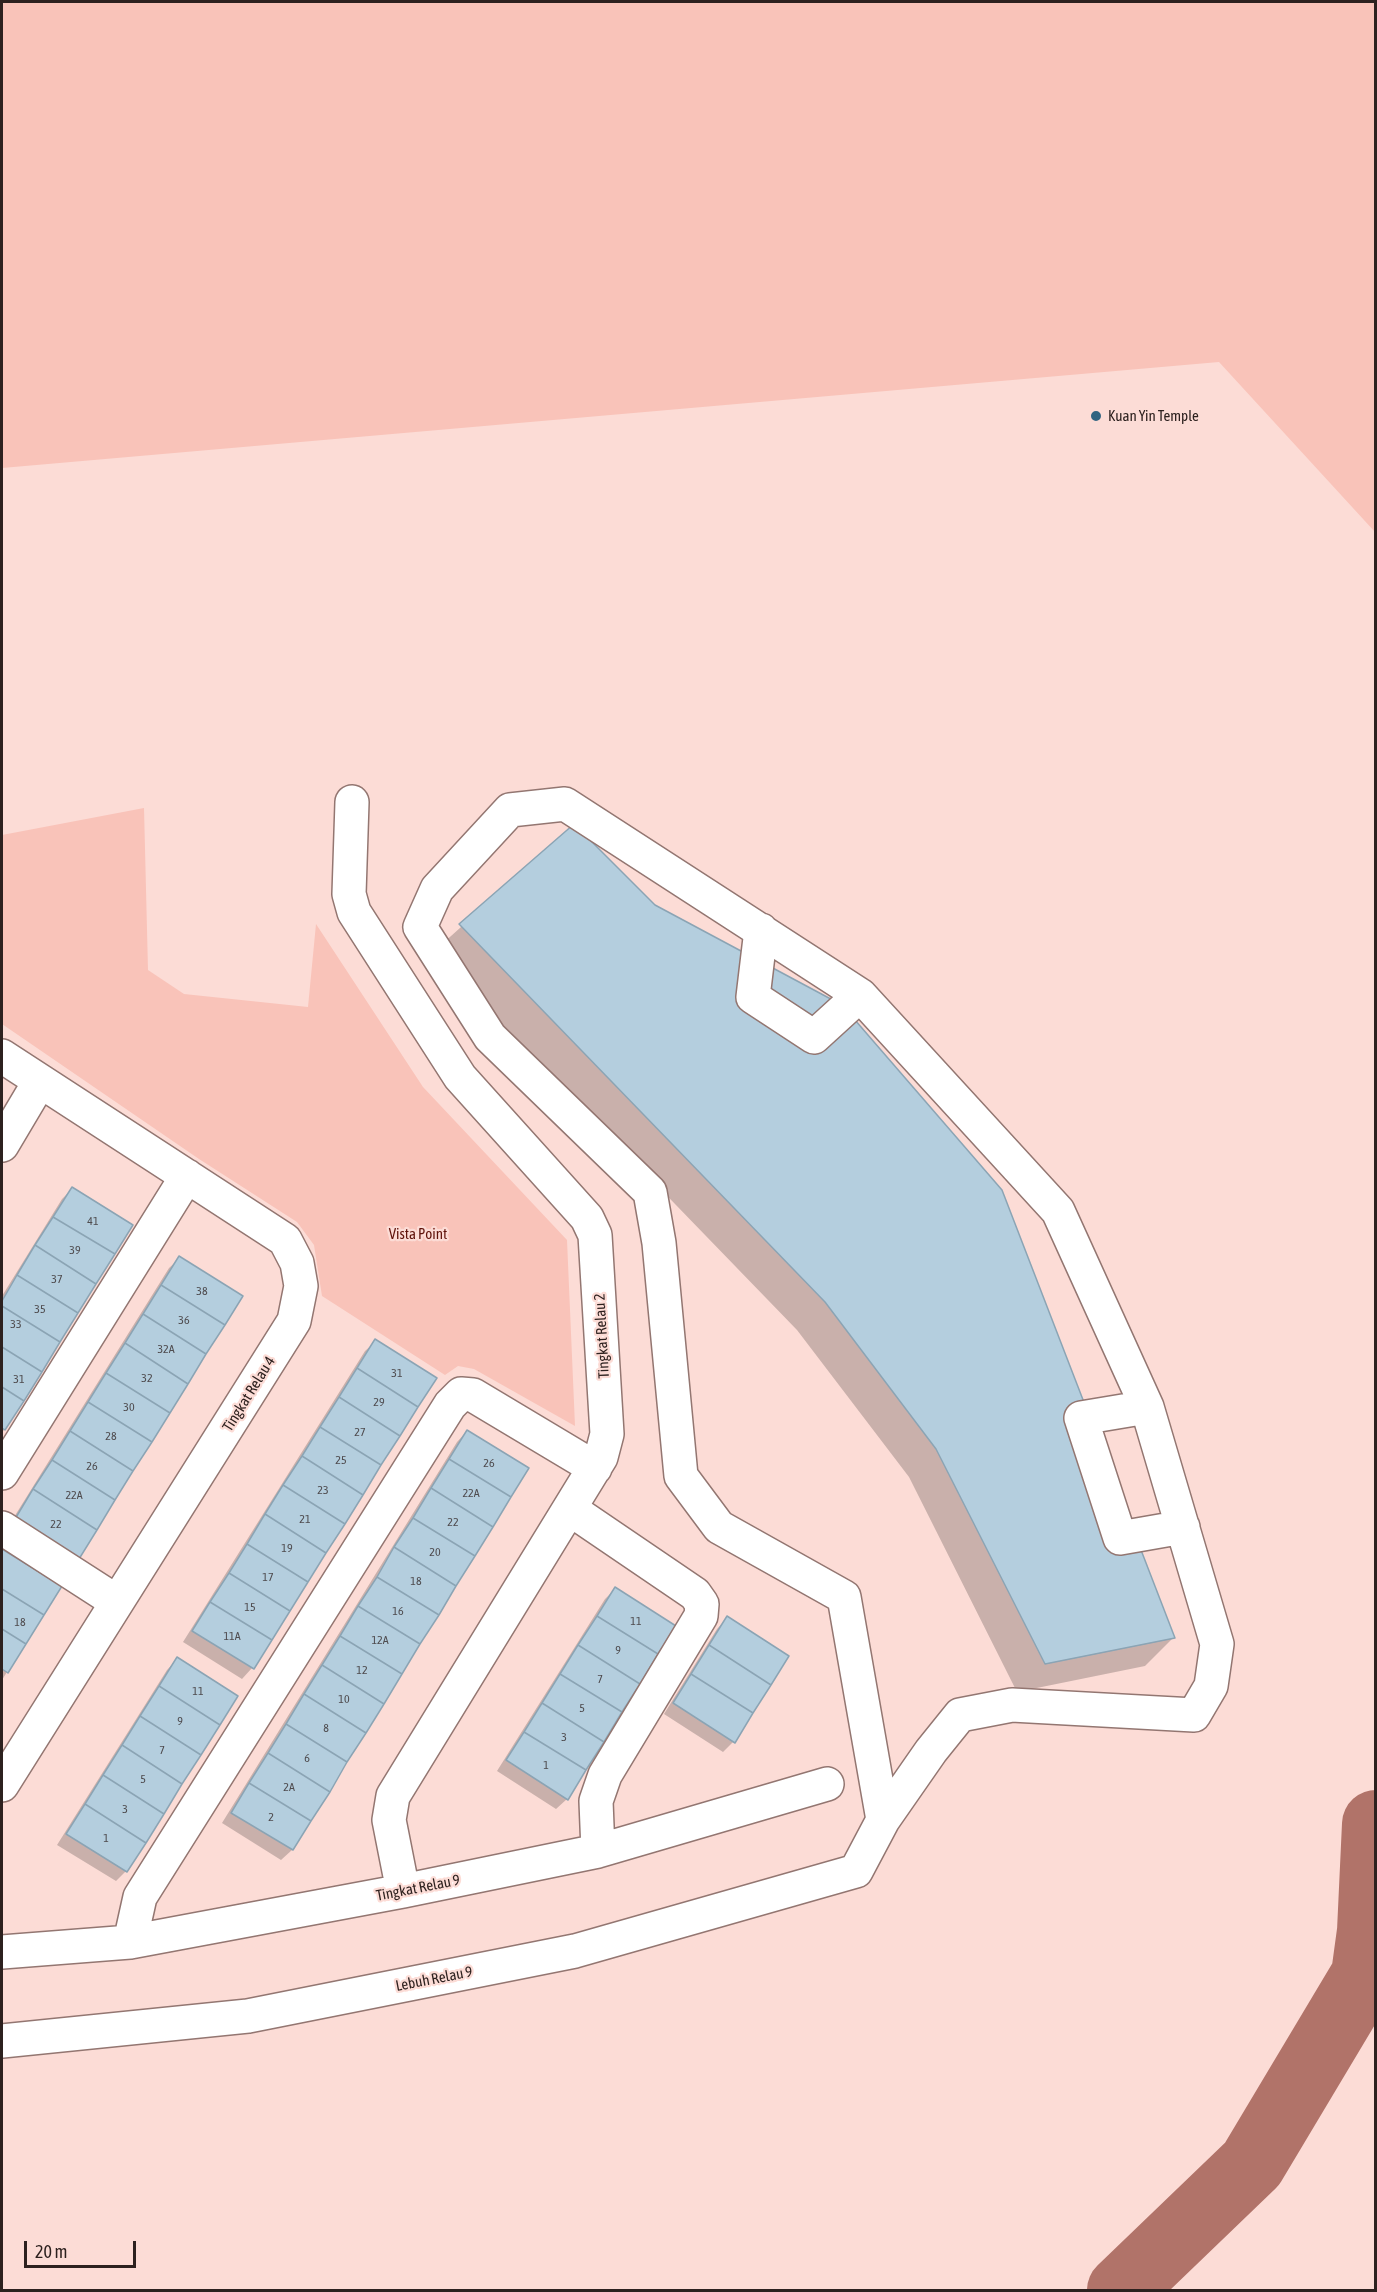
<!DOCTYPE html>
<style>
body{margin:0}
#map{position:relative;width:1377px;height:2292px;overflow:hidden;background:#fcdcd6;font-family:"Asap Condensed",sans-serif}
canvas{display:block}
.frame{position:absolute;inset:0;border:3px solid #2d211f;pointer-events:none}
.scale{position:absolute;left:24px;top:2241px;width:112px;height:27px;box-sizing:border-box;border:3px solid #2d211f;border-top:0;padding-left:8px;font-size:18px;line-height:21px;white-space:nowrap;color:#2d211f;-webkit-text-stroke:4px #fcdcd6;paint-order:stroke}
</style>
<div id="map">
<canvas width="1377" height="2292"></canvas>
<div class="frame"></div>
<div class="scale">20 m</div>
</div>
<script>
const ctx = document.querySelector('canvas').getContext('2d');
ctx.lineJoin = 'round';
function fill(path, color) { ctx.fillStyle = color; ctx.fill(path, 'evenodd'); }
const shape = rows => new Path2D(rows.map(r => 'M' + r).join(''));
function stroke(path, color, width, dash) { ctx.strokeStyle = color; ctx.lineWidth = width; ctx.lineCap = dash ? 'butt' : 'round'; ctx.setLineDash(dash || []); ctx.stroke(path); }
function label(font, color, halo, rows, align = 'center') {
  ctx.font = font + ' "Asap Condensed",sans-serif'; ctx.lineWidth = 4.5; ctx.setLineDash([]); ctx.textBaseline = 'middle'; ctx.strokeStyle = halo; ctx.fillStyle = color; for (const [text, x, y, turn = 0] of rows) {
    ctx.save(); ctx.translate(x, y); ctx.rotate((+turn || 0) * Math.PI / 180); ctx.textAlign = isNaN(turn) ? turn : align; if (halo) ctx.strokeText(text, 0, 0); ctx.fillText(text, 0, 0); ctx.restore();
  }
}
fill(shape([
 [2,2,1375,2,1375,532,1219,362,2,468],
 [144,808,148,970,184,994,308,1007,316,924,423,1087,567,1240,575,1426,474,1369,458,1366,445,1375,322,1296,314,1245,297,1222,199,1159,2,1024,2,835]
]), '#f9c3b9');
fill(shape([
 [574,826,1173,1638,1145,1666,1017,1692,909,1477,797,1330,432,953],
 [72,1189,131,1226,2,1433,2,1296,62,1199],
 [180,1258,241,1297,6,1530,169,1268],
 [376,1341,435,1378,252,1668,242,1679,183,1642,365,1351],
 [467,1431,527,1468,292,1850,281,1860,222,1823,457,1442],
 [2,1550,60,1587,2,1680],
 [615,1589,567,1799,556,1809,497,1771,605,1599],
 [727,1618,733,1742,723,1752,664,1714,717,1629],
 [177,1659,126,1871,116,1881,57,1845,167,1670]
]), '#0003');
stroke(shape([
 [1121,2290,1252,2164,1365,1975,1371,1931,1376,1824]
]), '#b17369', 68);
const building = shape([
 [574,824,655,905,842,1005,1002,1190,1175,1638,1045,1664,936,1449,825,1302,459,924,574,824],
 [72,1187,133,1225,115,1254,53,1217,72,1187],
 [53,1217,115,1254,96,1284,35,1245,53,1217],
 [35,1245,96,1284,78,1313,17,1275,35,1245],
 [179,1256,243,1296,225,1325,161,1285,179,1256],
 [17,1275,78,1313,60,1342,2,1306,2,1301,17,1275],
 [161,1285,225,1325,206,1354,143,1314,161,1285],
 [2,1306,60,1342,42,1372,2,1347,2,1306],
 [143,1314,206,1354,188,1384,125,1343,143,1314],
 [375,1339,437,1378,418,1407,357,1368,375,1339],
 [125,1343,188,1384,170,1413,106,1373,125,1343],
 [2,1347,42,1372,24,1401,2,1387,2,1347],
 [357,1368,418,1407,400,1436,339,1397,357,1368],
 [106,1373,170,1413,152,1442,88,1402,106,1373],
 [2,1387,24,1401,5,1430,2,1428,2,1387],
 [339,1397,400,1436,381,1465,320,1427,339,1397],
 [88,1402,152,1442,133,1471,70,1431,88,1402],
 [320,1427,381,1465,363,1495,302,1456,320,1427],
 [467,1430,529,1468,511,1497,449,1459,467,1430],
 [70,1431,133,1471,115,1500,52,1460,70,1431],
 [302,1456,363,1495,345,1524,283,1485,302,1456],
 [449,1459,511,1497,493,1527,431,1488,449,1459],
 [52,1460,115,1500,97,1530,33,1489,52,1460],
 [283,1485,345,1524,326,1553,265,1514,283,1485],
 [431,1488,493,1527,475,1556,413,1518,431,1488],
 [33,1489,97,1530,79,1559,15,1519,33,1489],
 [265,1514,326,1553,308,1582,247,1544,265,1514],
 [413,1518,475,1556,456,1586,394,1547,413,1518],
 [247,1544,308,1582,290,1611,229,1573,247,1544],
 [394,1547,456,1586,439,1615,377,1577,394,1547],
 [2,1549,62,1586,44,1615,2,1589,2,1549],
 [229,1573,290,1611,272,1640,210,1602,229,1573],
 [377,1577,439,1615,420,1644,358,1606,377,1577],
 [615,1587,676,1626,658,1654,597,1616,615,1587],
 [2,1589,44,1615,26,1644,2,1629,2,1589],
 [210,1602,272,1640,254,1669,192,1631,210,1602],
 [358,1606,420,1644,402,1674,340,1636,358,1606],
 [597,1616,658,1654,640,1684,578,1645,597,1616],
 [727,1616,789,1656,771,1685,709,1645,727,1616],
 [2,1629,26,1644,8,1673,2,1669,2,1629],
 [340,1636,402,1674,384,1704,322,1665,340,1636],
 [578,1645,640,1684,622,1712,560,1674,578,1645],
 [709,1645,771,1685,753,1713,691,1674,709,1645],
 [177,1657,238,1696,220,1725,159,1686,177,1657],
 [322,1665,384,1704,366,1733,304,1694,322,1665],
 [560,1674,622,1712,604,1742,542,1703,560,1674],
 [691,1674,753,1713,735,1743,673,1703,691,1674],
 [159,1686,220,1725,201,1755,140,1716,159,1686],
 [304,1694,366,1733,347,1762,286,1724,304,1694],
 [542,1703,604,1742,586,1770,524,1732,542,1703],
 [140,1716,201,1755,182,1784,122,1745,140,1716],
 [286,1724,347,1762,330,1792,268,1753,286,1724],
 [524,1732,586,1770,568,1800,506,1760,524,1732],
 [122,1745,182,1784,164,1814,103,1775,122,1745],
 [268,1753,330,1792,311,1821,249,1783,268,1753],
 [103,1775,164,1814,146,1843,85,1804,103,1775],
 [249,1783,311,1821,293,1850,231,1813,249,1783],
 [85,1804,146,1843,127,1872,66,1834,85,1804]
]);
fill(building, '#b4cede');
stroke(building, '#8ba4b4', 1.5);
const minor = shape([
 [352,802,349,894,354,912,460,1077,587,1218,595,1235,607,1434,601,1457,393,1796,389,1820,403,1891],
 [761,930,753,997,814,1037,860,995],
 [2,1056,285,1240,297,1263,301,1286,294,1321,2,1785],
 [2,1145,40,1081],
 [1147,1407,1081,1418,1120,1538,1183,1527],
 [2,1473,187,1176],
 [570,1509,695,1594,702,1604,701,1616,605,1775,596,1801,598,1851],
 [2,1528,117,1602],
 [130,1942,140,1897,450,1405,461,1394,473,1395,595,1468],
 [2,1952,130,1942,403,1891,598,1851,827,1784],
 [2,2041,248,2016,575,1951,856,1871,883,1820,931,1751,960,1715,1012,1705,1194,1715,1211,1686,1217,1644,1147,1407,1058,1211,860,995,565,804,510,810,437,889,420,927,490,1037,650,1192,659,1243,681,1476,719,1527,844,1597,883,1820]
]);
stroke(minor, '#937671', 36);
stroke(minor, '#fff', 33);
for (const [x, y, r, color] of [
 [1096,416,6,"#316481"]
]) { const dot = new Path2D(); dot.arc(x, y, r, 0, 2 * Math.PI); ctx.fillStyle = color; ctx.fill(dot); stroke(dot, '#fcdcd6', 2); }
label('12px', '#4f4c4f', null, [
 ["41",93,1221],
 ["39",75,1250],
 ["37",57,1279],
 ["38",202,1291],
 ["35",40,1309],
 ["36",184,1320],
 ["33",16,1324],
 ["32A",166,1349],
 ["31",397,1373],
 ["32",147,1378],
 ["31",19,1379],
 ["29",379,1402],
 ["30",129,1407],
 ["27",360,1432],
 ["28",111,1436],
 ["25",341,1460],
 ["26",489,1463],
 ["26",92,1466],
 ["23",323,1490],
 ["22A",471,1493],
 ["22A",74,1495],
 ["21",305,1519],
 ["22",453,1522],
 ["22",56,1524],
 ["19",287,1548],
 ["20",435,1552],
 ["17",268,1577],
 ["18",416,1581],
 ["15",250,1607],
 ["16",398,1611],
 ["11",636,1621],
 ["18",20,1622],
 ["11A",232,1636],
 ["12A",380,1640],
 ["9",618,1650],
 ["12",362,1670],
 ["7",600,1679],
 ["11",198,1691],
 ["10",344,1699],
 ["5",582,1708],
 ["9",180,1721],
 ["8",326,1728],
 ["3",564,1737],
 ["7",162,1750],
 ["6",307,1758],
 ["1",546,1765],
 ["5",143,1779],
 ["2A",289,1787],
 ["3",125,1809],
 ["2",271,1817],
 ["1",106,1838]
]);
label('15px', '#2d211f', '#fcdcd6', [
 ["Kuan Yin Temple",1108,416]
], 'left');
label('15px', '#60130b', '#fcdcd6', [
 ["Vista Point",418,1234]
]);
label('15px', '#2d211f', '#fcdcd6', [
 ["Tingkat Relau 2",602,1336,-93],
 ["Tingkat Relau 4",249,1394,-58],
 ["Tingkat Relau 9",418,1888,-11],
 ["Lebuh Relau 9",434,1979,-11]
]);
</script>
